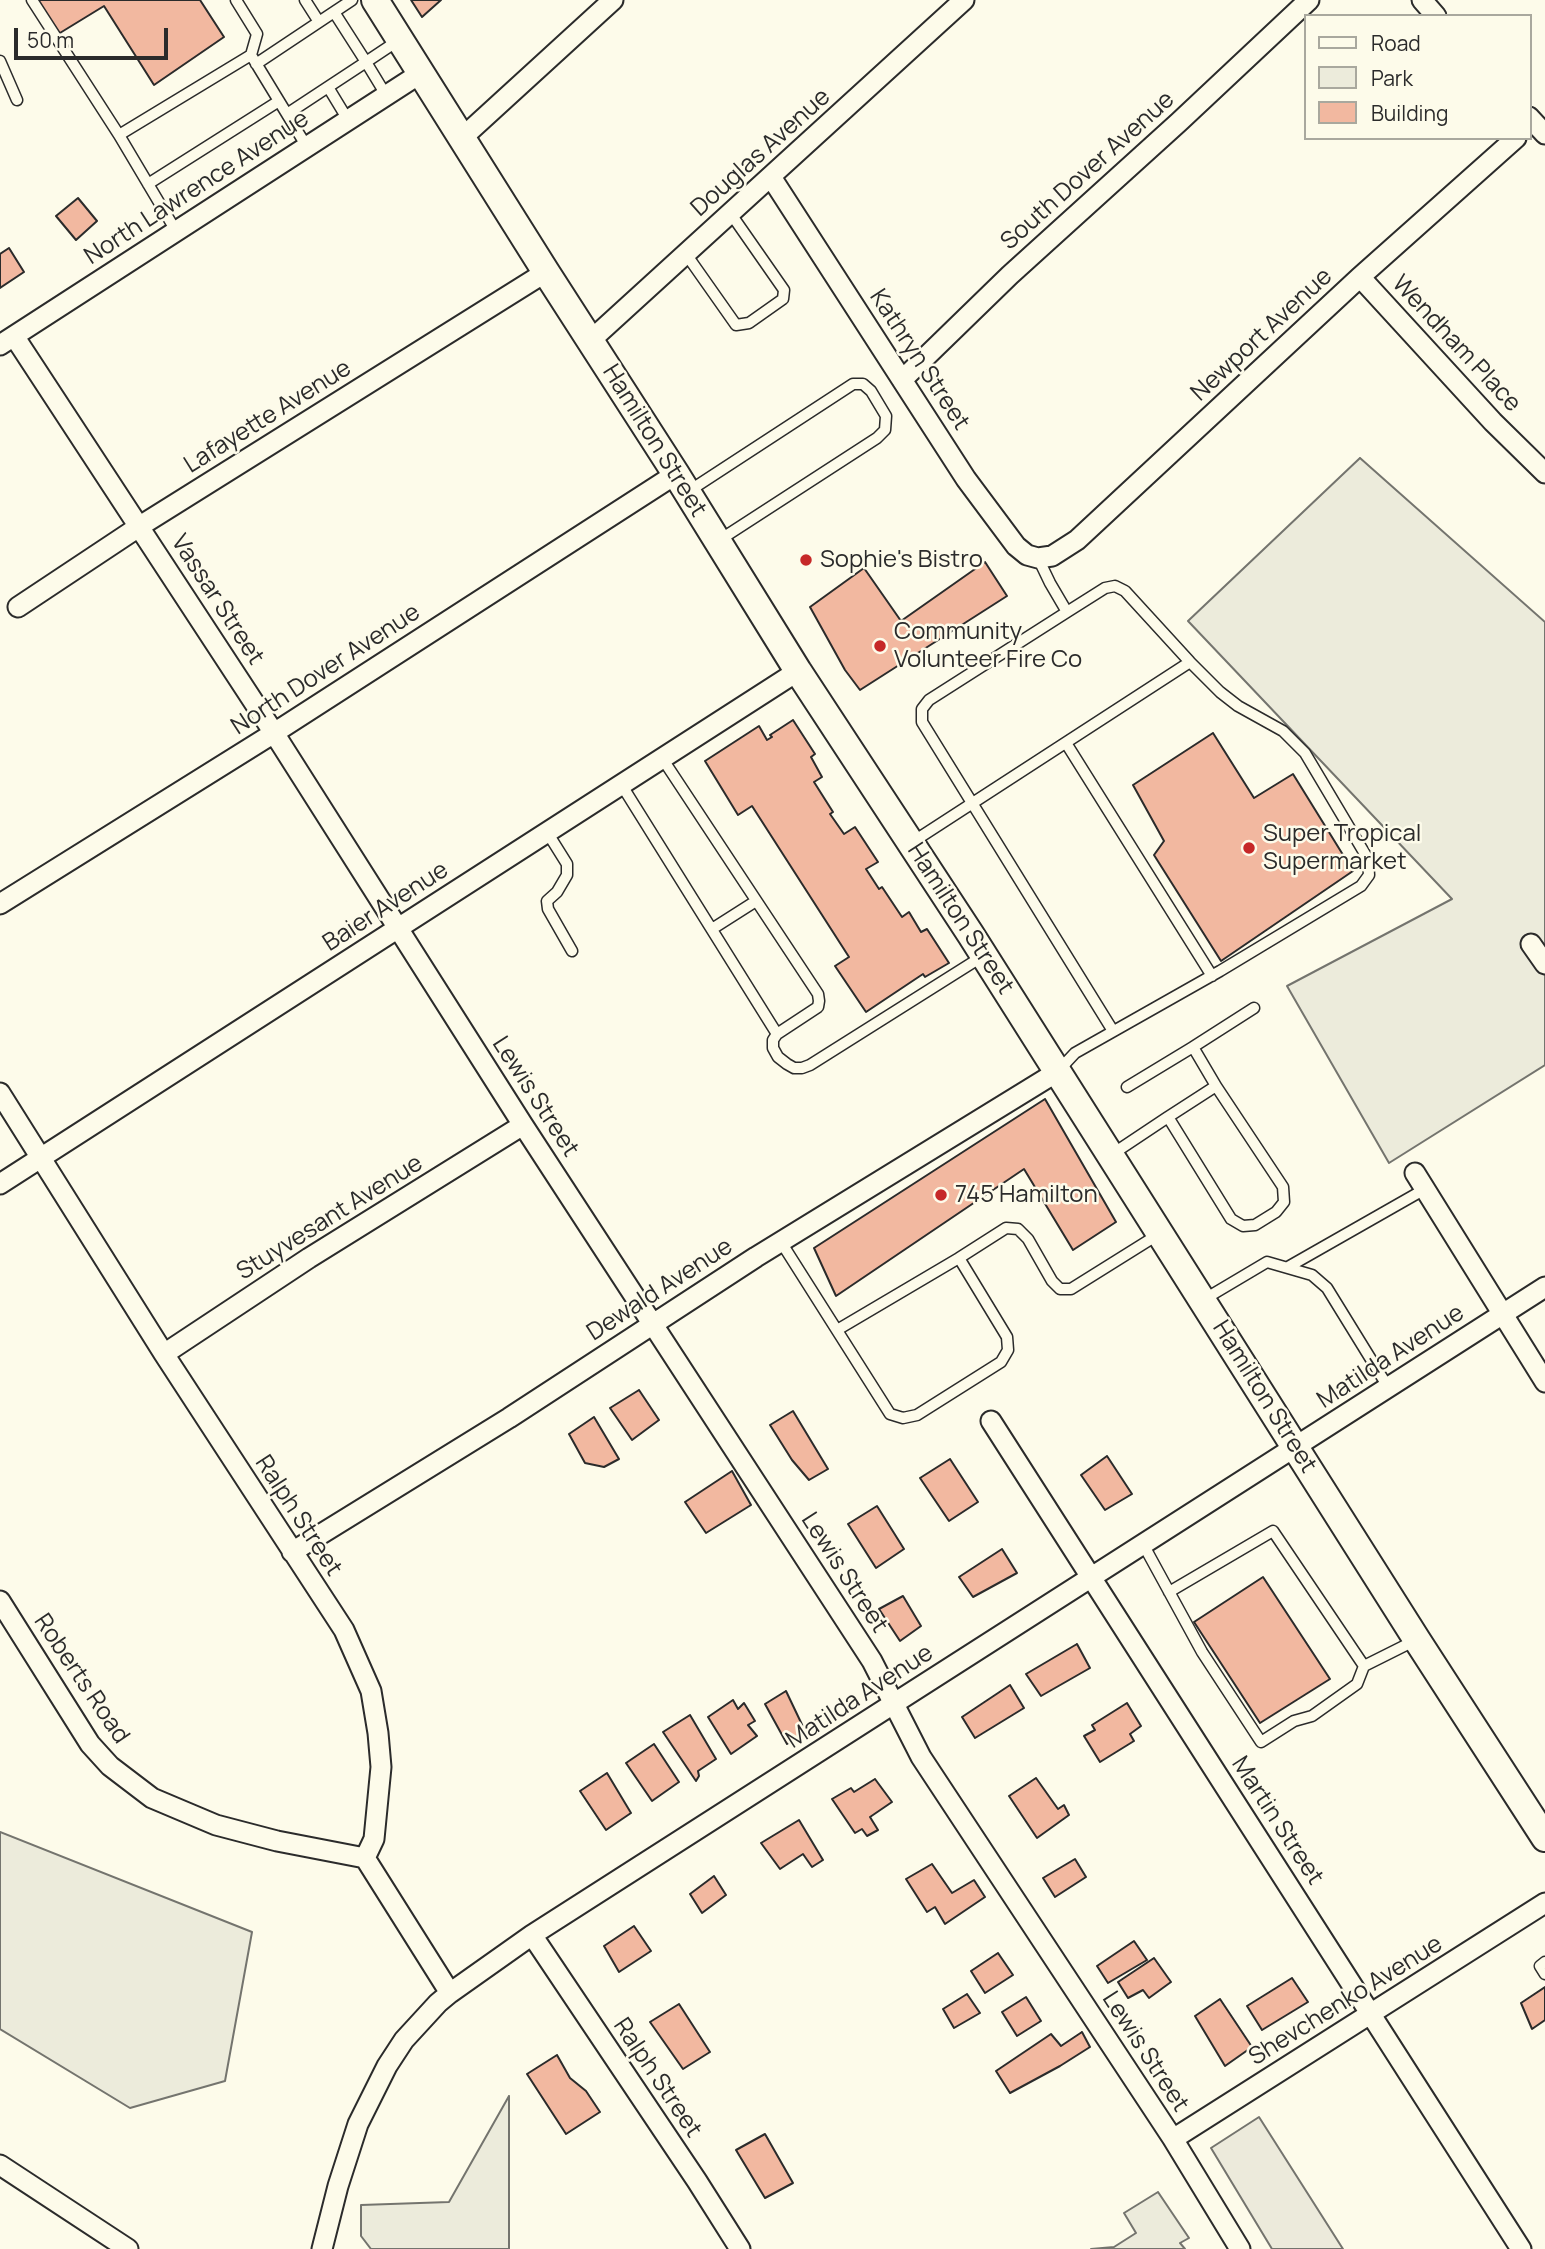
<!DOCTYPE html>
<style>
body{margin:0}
#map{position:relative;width:1545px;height:2249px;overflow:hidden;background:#fdfbea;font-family:Manrope,sans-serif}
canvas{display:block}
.legend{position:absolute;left:1304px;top:14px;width:228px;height:126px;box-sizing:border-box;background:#fdfbea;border:2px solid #a9a89e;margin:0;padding:9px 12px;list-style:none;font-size:21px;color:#2b2b2b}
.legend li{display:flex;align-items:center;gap:14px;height:35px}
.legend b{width:35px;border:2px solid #a9a89e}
.scale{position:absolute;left:14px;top:28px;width:154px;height:32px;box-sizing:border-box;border:4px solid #2b2b2b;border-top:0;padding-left:9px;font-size:21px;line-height:24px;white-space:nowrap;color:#2b2b2b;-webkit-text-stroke:5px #fdfbea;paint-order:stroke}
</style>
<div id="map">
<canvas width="1545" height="2249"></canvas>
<ul class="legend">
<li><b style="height:9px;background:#fdfbea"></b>Road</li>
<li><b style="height:19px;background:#ecebdb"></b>Park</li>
<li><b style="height:19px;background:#f2b8a0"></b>Building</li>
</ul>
<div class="scale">50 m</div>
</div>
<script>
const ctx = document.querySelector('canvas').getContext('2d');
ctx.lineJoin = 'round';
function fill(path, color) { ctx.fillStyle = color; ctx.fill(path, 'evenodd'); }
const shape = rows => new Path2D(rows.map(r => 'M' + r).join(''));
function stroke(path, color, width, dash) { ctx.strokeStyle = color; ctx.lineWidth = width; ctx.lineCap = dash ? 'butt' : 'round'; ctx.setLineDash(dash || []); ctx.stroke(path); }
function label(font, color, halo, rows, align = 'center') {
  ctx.font = font + ' Manrope,sans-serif'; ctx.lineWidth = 5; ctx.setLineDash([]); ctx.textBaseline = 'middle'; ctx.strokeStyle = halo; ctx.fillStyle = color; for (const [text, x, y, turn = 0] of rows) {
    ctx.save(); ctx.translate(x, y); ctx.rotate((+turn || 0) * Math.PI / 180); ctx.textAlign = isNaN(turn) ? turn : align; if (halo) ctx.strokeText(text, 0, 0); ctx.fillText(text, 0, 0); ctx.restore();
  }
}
const green = shape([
 [1360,458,1545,622,1545,1065,1389,1163,1287,986,1452,899,1188,621,1360,458],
 [0,1832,252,1932,225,2081,130,2108,0,2029,0,1832],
 [509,2096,509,2249,371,2249,361,2236,361,2205,449,2202,509,2096],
 [1158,2192,1189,2238,1180,2243,1185,2249,1091,2249,1114,2247,1136,2233,1124,2213,1158,2192]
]);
fill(green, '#ecebdb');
stroke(green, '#74746e', 2);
const parking = shape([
 [1259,2117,1343,2249,1272,2249,1211,2148,1259,2117]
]);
fill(parking, '#eceadb');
stroke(parking, '#74746e', 2);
const building = shape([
 [32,0,200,0,224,37,154,85,104,6,55,36,32,0],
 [411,0,441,0,422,17,411,0],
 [78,198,97,221,76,240,56,216,78,198],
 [9,248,24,272,0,288,0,254,9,248],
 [985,562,1007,596,860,690,845,670,810,607,864,568,901,621,985,562],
 [793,720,815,754,811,757,822,777,814,782,833,812,830,814,844,834,855,827,878,862,866,869,879,889,882,887,902,917,909,912,921,932,927,929,949,963,925,977,923,974,866,1012,835,966,849,957,752,806,738,815,705,761,759,726,767,740,772,737,770,735,793,720],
 [1213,733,1254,798,1293,774,1353,871,1221,961,1154,855,1164,841,1133,785,1213,733],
 [1045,1099,1116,1222,1073,1250,1024,1169,836,1296,814,1248,1045,1099],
 [639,1390,659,1420,632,1440,610,1408,639,1390],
 [793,1411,828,1469,809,1480,792,1460,770,1425,793,1411],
 [594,1417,619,1459,604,1467,585,1463,569,1434,594,1417],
 [1107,1456,1132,1494,1105,1510,1081,1475,1107,1456],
 [950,1459,978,1502,949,1521,920,1478,950,1459],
 [732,1471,751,1505,706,1533,685,1502,732,1471],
 [877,1506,904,1549,876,1568,848,1524,877,1506],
 [1002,1549,1017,1573,973,1597,959,1577,1002,1549],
 [1263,1577,1330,1679,1260,1723,1194,1622,1263,1577],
 [903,1596,921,1626,900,1641,879,1609,903,1596],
 [1077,1644,1090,1668,1041,1696,1026,1674,1077,1644],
 [1010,1685,1024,1708,975,1738,962,1717,1010,1685],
 [786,1691,806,1733,787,1744,765,1704,786,1691],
 [733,1700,738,1709,744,1703,755,1721,748,1725,757,1736,731,1754,708,1717,733,1700],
 [1127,1703,1141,1726,1130,1734,1134,1741,1100,1762,1084,1736,1095,1730,1092,1725,1127,1703],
 [690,1715,716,1759,698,1771,699,1776,696,1781,663,1732,690,1715],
 [654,1744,679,1782,652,1801,626,1763,654,1744],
 [607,1773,631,1813,606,1830,580,1791,607,1773],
 [1036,1778,1058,1809,1064,1805,1069,1815,1037,1838,1009,1796,1036,1778],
 [875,1779,892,1802,870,1817,878,1830,867,1836,862,1829,855,1833,832,1799,851,1788,854,1792,875,1779],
 [799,1820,823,1860,812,1867,803,1854,780,1869,761,1843,799,1820],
 [1075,1859,1086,1877,1055,1897,1043,1878,1075,1859],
 [932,1864,952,1893,974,1880,985,1897,945,1924,935,1907,927,1912,906,1879,932,1864],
 [714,1876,726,1895,702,1913,690,1894,714,1876],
 [634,1926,651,1951,619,1972,604,1946,634,1926],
 [1134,1941,1147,1960,1108,1983,1097,1966,1134,1941],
 [998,1953,1013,1975,985,1993,971,1971,998,1953],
 [1154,1958,1171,1982,1149,1998,1143,1990,1128,1998,1118,1982,1154,1958],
 [1292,1978,1308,2002,1262,2030,1247,2006,1292,1978],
 [1545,1987,1545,2020,1532,2029,1521,2003,1545,1987],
 [967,1994,980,2013,954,2028,943,2009,967,1994],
 [1026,1997,1041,2021,1017,2036,1002,2012,1026,1997],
 [1220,1999,1252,2047,1225,2066,1195,2016,1220,1999],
 [679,2004,710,2052,683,2069,650,2022,679,2004],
 [1082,2032,1090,2047,1060,2066,1010,2093,996,2071,1051,2034,1061,2046,1082,2032],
 [557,2055,570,2078,586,2091,600,2112,566,2134,527,2074,557,2055],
 [765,2134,793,2183,765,2198,736,2150,765,2134]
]);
fill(building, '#f2b8a0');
stroke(building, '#2b2b2b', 2);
const lane = shape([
 [32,0,119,135],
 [236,0,257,34,251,55],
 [305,0,319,22,352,0],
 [334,12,366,62,399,40],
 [0,61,17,100],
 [256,64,319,22],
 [287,114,328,87],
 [348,120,328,87,366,62,386,95],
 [148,184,279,101],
 [176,231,119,135,251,55,307,147],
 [686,254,736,325,749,323,783,299,784,290,731,214],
 [689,491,853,384,863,384,871,391,886,416,885,430,877,438,718,541],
 [1038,558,1050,583,1067,612,1105,588,1115,586,1125,591,1190,662,1220,692,1238,706,1283,731,1305,753,1368,859,1369,875,1361,886,1220,971,1075,1053,1060,1069],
 [1067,612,929,700,922,709,922,722,1113,1031],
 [1066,743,1212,976],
 [662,758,818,994,819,1001,818,1007,777,1034,773,1040,773,1048,778,1057,787,1064,794,1068,802,1068,810,1065,983,956],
 [621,784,777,1034],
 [547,832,567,864,567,875,557,892,547,901,548,909,572,951],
 [911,843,1190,662],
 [712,929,756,901],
 [1216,1086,1193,1047,1254,1008],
 [1127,1087,1193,1047],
 [1111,1155,1168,1117,1231,1219,1243,1226,1255,1225,1276,1212,1284,1202,1283,1187,1216,1086,1168,1117],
 [781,1242,890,1414,903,1418,917,1415,1001,1362,1008,1350,1007,1337,959,1258,1006,1228,1018,1229,1028,1239,1052,1281,1060,1289,1071,1289,1159,1234],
 [1288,1267,1425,1189],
 [1203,1300,1267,1262,1312,1275,1327,1288,1388,1387],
 [837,1330,959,1258],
 [1143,1544,1202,1652,1261,1742,1294,1721,1312,1716,1357,1684,1364,1666,1414,1641],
 [1169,1592,1273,1531,1364,1666],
 [1545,1962,1540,1966,1545,1974]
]);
const street = shape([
 [1422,0,1436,16],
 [1529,117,1545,134],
 [462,138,613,0],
 [771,177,966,479,1016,546,1027,555,1038,558,1052,556,1077,540,1360,277,1516,138],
 [1360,277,1493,422,1545,473],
 [14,336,274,733,523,1125,872,1661,921,1757,1173,2139,1240,2249],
 [590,341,964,0],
 [0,345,421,73],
 [902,380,1010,275,1179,122,1309,0],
 [18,607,140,526,546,272],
 [0,904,274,733,676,474],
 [1531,944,1545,964],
 [0,1093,164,1354,344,1630,371,1691,378,1733,381,1767,374,1839,365,1858,450,1993],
 [1415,1173,1545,1382],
 [0,1184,798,671],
 [164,1354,309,1258,523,1125],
 [991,1421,1521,2249],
 [292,1552,509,1418,756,1257,1057,1072],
 [0,1601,90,1744,110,1766,152,1798,216,1825,277,1841,365,1858],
 [532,1935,697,2181,740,2249],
 [1173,2139,1545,1903],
 [0,2165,128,2249],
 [322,2249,338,2186,358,2124,387,2066,404,2040,438,2003,450,1993,532,1935,1545,1287]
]);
const secondary = shape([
 [375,0,546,272,676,474,798,671,971,935,1417,1640,1545,1838]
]);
stroke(lane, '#2b2b2b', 13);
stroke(street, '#2b2b2b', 23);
stroke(secondary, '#2b2b2b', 30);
stroke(lane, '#fdfbea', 10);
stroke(street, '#fdfbea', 19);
stroke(secondary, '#fdfbea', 26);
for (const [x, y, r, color] of [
 [806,560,7,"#c62828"],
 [880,646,7,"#c62828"],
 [1249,848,7,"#c62828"],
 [941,1195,7,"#c62828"]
]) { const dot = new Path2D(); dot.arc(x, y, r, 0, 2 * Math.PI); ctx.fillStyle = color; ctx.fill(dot); stroke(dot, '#fdfbea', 2.5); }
label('24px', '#2b2b2b', '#fdfbea', [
 ["Douglas Avenue",761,153,-42],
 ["South Dover Avenue",1088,171,-42],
 ["North Lawrence Avenue",197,188,-33],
 ["Newport Avenue",1262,335,-43],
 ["Wendham Place",1456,344,47],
 ["Kathryn Street",919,360,57],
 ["Lafayette Avenue",268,417,-32],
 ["Hamilton Street",654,441,58],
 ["Vassar Street",217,600,57],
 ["North Dover Avenue",326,670,-33],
 ["Baier Avenue",386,907,-33],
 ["Hamilton Street",960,919,57],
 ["Lewis Street",535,1097,57],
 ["Stuyvesant Avenue",330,1218,-32],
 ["Dewald Avenue",660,1290,-33],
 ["Matilda Avenue",1391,1357,-33],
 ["Hamilton Street",1264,1397,58],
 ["Ralph Street",298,1516,57],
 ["Lewis Street",844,1573,57],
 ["Roberts Road",81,1679,56],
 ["Matilda Avenue",860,1697,-33],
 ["Martin Street",1277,1821,57],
 ["Shevchenko Avenue",1346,2001,-32],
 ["Lewis Street",1145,2052,57],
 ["Ralph Street",657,2078,56]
]);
label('24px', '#2b2b2b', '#fdfbea', [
 ["Sophie's Bistro",820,560],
 ["Community",894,632],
 ["Volunteer Fire Co",894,660],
 ["Super Tropical",1263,834],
 ["Supermarket",1263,862],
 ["745 Hamilton",955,1195]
], 'left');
</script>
